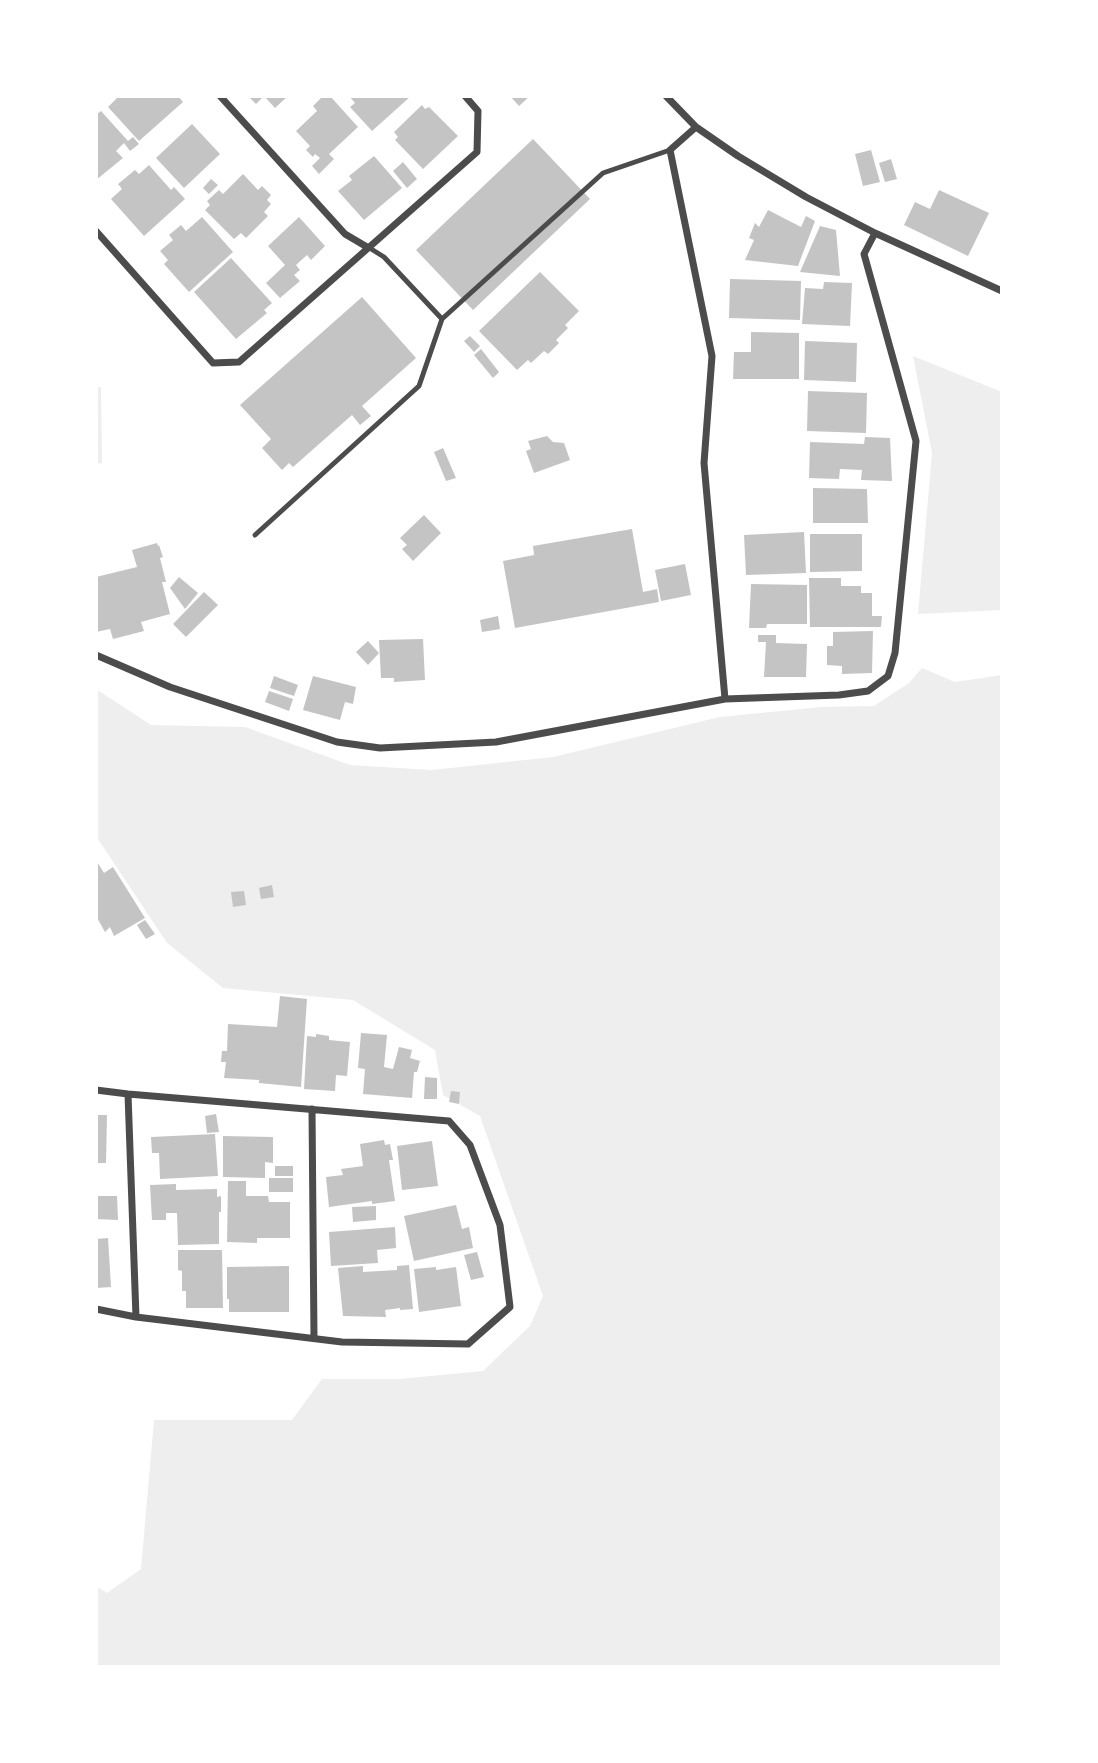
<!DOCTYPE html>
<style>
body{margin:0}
#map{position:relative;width:1098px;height:1763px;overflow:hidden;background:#fff;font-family:"Noto Serif",serif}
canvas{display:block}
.frame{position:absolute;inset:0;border:98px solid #fff;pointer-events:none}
</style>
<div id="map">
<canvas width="1098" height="1763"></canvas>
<div class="frame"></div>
</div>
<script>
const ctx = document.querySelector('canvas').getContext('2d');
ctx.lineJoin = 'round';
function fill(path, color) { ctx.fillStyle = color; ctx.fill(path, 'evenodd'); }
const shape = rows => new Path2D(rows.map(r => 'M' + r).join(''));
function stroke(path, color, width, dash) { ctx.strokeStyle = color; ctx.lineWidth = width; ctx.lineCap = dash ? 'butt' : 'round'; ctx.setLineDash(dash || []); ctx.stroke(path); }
fill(shape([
 [913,356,1002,392,1002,610,918,614,932,453],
 [96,387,101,387,102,463,96,464],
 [922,668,955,682,1002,675,1002,1667,96,1667,96,1586,107,1593,141,1569,154,1420,292,1420,322,1379,399,1379,483,1371,530,1326,543,1296,480,1116,443,1095,435,1050,353,1000,223,988,167,943,96,836,96,689,151,725,245,727,350,765,432,770,553,757,720,717,821,707,874,706,909,683]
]), '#eee');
fill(shape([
 [119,96,178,96,183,102,139,141,108,107],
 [248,96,288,96,275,108,264,96,256,104],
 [323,96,330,96,358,127,329,154,334,159,319,174,312,166,320,158,315,154,313,157,306,150,310,146,296,131,317,111,313,106],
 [349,96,411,96,372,131,350,107,355,103],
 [510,96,530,96,519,106],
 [422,105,425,109,429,107,458,136,423,169,395,140,398,137,394,132],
 [101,111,128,141,133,137,139,144,130,151,124,143,116,151,123,158,96,180,96,115],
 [192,124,220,154,184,188,156,158],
 [533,139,590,199,473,310,416,250],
 [871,150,880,182,863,186,855,154],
 [374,156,402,188,364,220,338,191,352,180,349,176],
 [891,159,897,179,885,182,879,163],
 [403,162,417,179,407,188,393,171],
 [149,165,171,190,174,187,185,199,144,236,111,199,122,189,118,184,135,170,139,174],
 [243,174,258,190,262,186,271,195,267,200,271,204,264,212,268,216,246,238,241,233,234,239,205,210,210,205,207,201,219,190,223,194],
 [211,179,218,185,209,194,203,188],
 [939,190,989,213,968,256,904,225,915,202,930,209],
 [768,210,801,227,806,216,815,221,798,266,745,260,754,240,749,238,755,223,759,227],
 [202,217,233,252,189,292,164,264,168,260,160,251,173,240,169,235,181,225,186,231],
 [299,217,325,246,311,260,307,255,296,265,300,270,294,275,300,281,280,298,266,283,285,265,268,246],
 [820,226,836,230,840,276,800,272],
 [231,258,272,303,264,310,267,313,236,339,194,292],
 [540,272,579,311,565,325,568,328,556,340,559,343,548,354,544,351,531,363,528,360,517,370,479,331],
 [730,279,801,281,800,320,729,318],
 [824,282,852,283,850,326,802,324,805,288,823,289],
 [362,297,416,358,362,406,371,416,360,425,352,415,293,467,289,463,282,470,262,448,271,439,240,405],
 [751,332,799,333,799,379,733,379,734,352,751,352],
 [470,336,480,346,474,352,464,341],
 [805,341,857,343,856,382,804,380],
 [481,349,499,372,493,378,474,355],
 [808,391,867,393,866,433,807,431],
 [547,436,553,442,564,443,570,460,534,473,526,451,531,449,528,441],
 [865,437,890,438,892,481,861,480,862,470,840,469,839,479,809,478,810,442,864,444],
 [443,448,456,478,446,481,434,452],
 [813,488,867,489,868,523,813,523],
 [424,515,441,533,413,561,402,549,407,545,400,538],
 [632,529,643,592,657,589,659,602,515,628,503,561,534,555,533,546],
 [804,532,806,573,746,575,744,535],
 [810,534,862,534,862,571,810,572],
 [157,543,158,546,159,545,163,557,160,558,166,582,162,582,170,614,141,622,144,631,113,639,110,629,96,632,96,577,137,567,132,550],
 [685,564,691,595,661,601,655,570],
 [179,577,198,593,185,609,170,588],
 [809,578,841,578,841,586,861,586,861,593,872,593,872,616,882,616,881,627,810,627],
 [751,584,807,585,807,624,767,624,766,628,749,628],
 [204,592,218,605,186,637,173,624],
 [498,616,500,629,482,632,480,620],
 [873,631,872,673,842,674,842,666,827,665,827,646,833,646,833,632],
 [758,635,776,635,776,643,807,644,806,677,764,677,766,642,758,642],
 [423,639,425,680,394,682,394,678,381,678,379,640],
 [368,641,379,653,368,665,356,652],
 [274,676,298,685,294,696,270,688],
 [313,676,356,687,353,704,345,702,340,720,303,710],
 [269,691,293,699,289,711,265,702],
 [96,860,104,873,113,867,145,918,114,936,110,927,105,932,96,916],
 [272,885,274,897,261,899,259,888],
 [244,891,246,905,233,907,231,892],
 [145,920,155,934,146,939,137,925],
 [280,996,307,999,301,1087,259,1083,259,1080,224,1078,226,1062,221,1062,222,1051,227,1051,228,1024,277,1027],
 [361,1033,387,1035,384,1067,393,1069,399,1047,412,1050,410,1058,420,1061,417,1072,414,1072,412,1098,363,1094,365,1069,358,1068],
 [316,1034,329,1036,329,1040,350,1042,347,1076,336,1075,335,1091,304,1089,307,1036,316,1037],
 [425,1077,437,1078,437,1099,424,1099],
 [451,1091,460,1092,459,1104,449,1102],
 [216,1114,219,1132,207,1133,205,1116],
 [96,1115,107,1115,106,1163,96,1163],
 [215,1134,218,1176,160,1179,159,1153,152,1153,151,1137],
 [223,1136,273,1137,273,1163,265,1162,265,1178,223,1177],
 [384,1140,385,1145,390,1144,393,1160,389,1160,395,1201,372,1204,372,1201,329,1207,326,1177,343,1175,341,1169,363,1166,360,1144],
 [432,1141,438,1186,402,1190,397,1146],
 [275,1166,293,1166,293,1176,275,1176],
 [269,1178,293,1178,293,1192,269,1192],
 [228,1181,246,1181,246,1196,268,1196,269,1202,290,1202,290,1238,257,1238,257,1243,227,1242],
 [176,1184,176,1190,217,1189,217,1197,221,1196,221,1212,219,1212,219,1244,178,1245,177,1213,166,1213,166,1220,152,1220,150,1185],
 [97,1196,117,1196,118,1220,96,1219],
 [456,1205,462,1229,469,1227,473,1248,414,1261,404,1216],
 [376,1206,376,1220,353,1222,352,1207],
 [395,1227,396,1248,377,1250,378,1263,331,1266,329,1232],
 [108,1238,111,1287,96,1288,96,1239],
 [178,1250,222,1250,223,1308,186,1308,186,1291,182,1291,182,1271,178,1270],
 [477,1252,484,1277,471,1280,464,1255],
 [409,1265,413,1309,400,1310,400,1308,385,1310,386,1317,343,1316,338,1268,363,1266,363,1272,397,1270,397,1266],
 [289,1266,289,1312,229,1312,229,1299,227,1299,227,1267],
 [436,1267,436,1270,456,1267,461,1306,419,1312,414,1269]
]), '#c4c4c4');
stroke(shape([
 [442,319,603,173,670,150],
 [255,535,419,386,442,319,384,257,368,247]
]), '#4c4c4c', 5);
stroke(shape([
 [220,96,345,234,367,247],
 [666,96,696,127,738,156,806,197,875,233,1002,291],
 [696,127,670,150,712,356,704,463,725,699],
 [96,231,213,363,239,362,477,152,478,111,465,96],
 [96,655,170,687,337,742,380,748,496,742,725,699,839,695,868,691,888,676,895,653,916,441,864,254,875,233],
 [96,1090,128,1094,449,1121,470,1145,500,1225,510,1307,468,1344,342,1342,136,1317,96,1309],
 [128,1094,136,1317],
 [312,1109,314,1338]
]), '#4c4c4c', 7);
</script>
